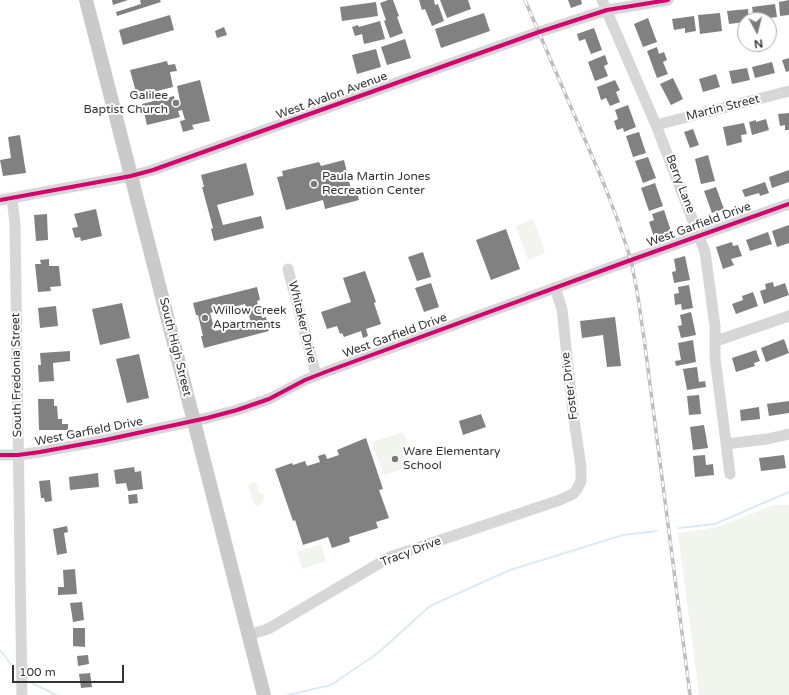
<!DOCTYPE html>
<style>
body{margin:0}
#map{position:relative;width:789px;height:695px;overflow:hidden;background:#fff;font-family:"Varela Round",sans-serif}
canvas{display:block}
.north{position:absolute;left:737px;top:12px;width:40px;height:40px;box-sizing:border-box;background:#fff;border:1px solid #adadad;border-radius:50%;rotate:173deg;font-size:11px;font-weight:700;line-height:16px;text-align:center;color:#333}
.north::after{content:'';display:block;margin:auto;width:14px;height:18px;background:#7a7a7a;clip-path:polygon(50% 0,100% 100%,50% 72%,0 100%)}
.scale{position:absolute;left:12px;top:665px;width:112px;height:18px;box-sizing:border-box;border:2px solid #333;border-top:0;padding-left:5px;font-size:12px;line-height:14px;white-space:nowrap;color:#333;-webkit-text-stroke:3px #fff;paint-order:stroke}
</style>
<div id="map">
<canvas width="789" height="695"></canvas>
<div class="north">N</div>
<div class="scale">100 m</div>
</div>
<script>
const ctx = document.querySelector('canvas').getContext('2d');
ctx.lineJoin = 'round';
function fill(path, color) { ctx.fillStyle = color; ctx.fill(path, 'evenodd'); }
const shape = rows => new Path2D(rows.map(r => 'M' + r).join(''));
function stroke(path, color, width, dash) { ctx.strokeStyle = color; ctx.lineWidth = width; ctx.lineCap = dash ? 'butt' : 'round'; ctx.setLineDash(dash || []); ctx.stroke(path); }
function label(font, color, halo, rows, align = 'center') {
  ctx.font = font + ' "Varela Round",sans-serif'; ctx.lineWidth = 4; ctx.setLineDash([]); ctx.textBaseline = 'middle'; ctx.strokeStyle = halo; ctx.fillStyle = color; for (const [text, x, y, turn = 0] of rows) {
    ctx.save(); ctx.translate(x, y); ctx.rotate((+turn || 0) * Math.PI / 180); ctx.textAlign = isNaN(turn) ? turn : align; if (halo) ctx.strokeText(text, 0, 0); ctx.fillText(text, 0, 0); ctx.restore();
  }
}
fill(shape([
 [533,219,545,253,528,260,516,226],
 [403,432,410,451,409,457,411,466,385,475,383,473,380,462,378,461,372,442],
 [251,483,256,483,259,493,263,494,264,499,261,504,257,506,255,505,248,486],
 [774,505,789,505,789,695,699,695,678,533,718,527],
 [321,544,326,561,302,569,297,552]
]), '#f1f5ed');
stroke(shape([
 [679,528,715,524,789,492],
 [0,650,11,664],
 [32,683,56,695],
 [288,695,331,685,378,653,430,606,510,570,623,535,657,531]
]), '#ddebf3', 2);
fill(shape([
 [112,0,128,0,113,5],
 [140,0,160,0,161,2,117,16,116,12,141,4],
 [388,0,393,0,399,16,397,17,403,33,390,38,384,21,386,20,380,3],
 [419,0,434,0,435,5,438,4,444,21,432,26,425,9,422,10],
 [440,0,468,0,471,9,447,18],
 [568,0,581,0,582,4,571,8],
 [789,0,789,15,780,16,779,2],
 [376,2,378,16,342,21,340,7],
 [775,4,777,17,754,20,752,7],
 [748,9,749,20,745,20,745,22,729,24,727,11],
 [484,13,490,31,441,48,435,29],
 [720,13,722,31,700,34,698,15],
 [170,15,174,30,123,45,119,30],
 [694,16,696,31,685,33,685,28,674,30,672,19],
 [648,18,657,42,643,47,634,24],
 [380,21,385,39,364,44,362,34,355,36,352,27,358,25,359,27],
 [224,27,227,35,217,38,215,31],
 [594,28,602,50,591,54,585,39,579,41,577,34],
 [405,39,411,58,387,65,381,47],
 [657,47,659,54,664,52,667,60,663,62,668,74,657,78,647,51],
 [376,49,381,67,357,74,352,55],
 [605,55,608,64,604,66,608,76,595,81,588,62],
 [789,58,789,71,786,72,782,60],
 [167,61,168,65,175,64,177,71,170,72,173,87,137,96,130,70],
 [772,62,775,73,755,78,752,67],
 [747,68,750,80,732,84,729,71],
 [716,74,720,87,703,92,699,79],
 [673,78,683,99,671,105,660,84],
 [200,80,210,121,192,125,194,129,183,132,180,121,185,120,182,110,178,111,180,117,147,125,142,104,174,96,176,102,180,101,177,86],
 [615,80,620,90,616,92,620,102,610,106,606,98,601,100,597,87],
 [628,105,636,127,624,132,623,128,617,130,614,121,618,119,615,110],
 [789,113,789,130,785,130,785,125,780,126,778,114],
 [766,119,769,130,752,135,749,122,756,120,756,122],
 [744,123,747,134,741,135,742,142,727,146,723,127],
 [693,129,699,145,690,148,684,132],
 [639,132,646,153,633,157,626,136],
 [20,135,26,173,3,176,0,160,11,158,8,137],
 [708,155,715,181,701,184,695,159],
 [648,157,656,178,643,183,635,161],
 [344,160,352,193,357,191,359,200,325,209,323,200,286,210,277,177,283,176,282,171,319,162,321,166],
 [246,163,254,195,217,205,223,225,261,216,264,228,214,241,211,229,213,228,202,187,204,187,201,175],
 [789,170,789,182,772,188,769,177],
 [765,182,769,193,760,196,759,193,745,197,742,190],
 [655,183,663,206,649,211,641,188],
 [716,187,724,209,712,213,704,191],
 [96,209,102,236,81,241,80,237,75,238,72,228,78,227,74,214],
 [664,210,671,231,654,237,649,222,654,220,652,214],
 [47,214,48,240,36,241,34,215],
 [789,225,789,243,777,247,772,231],
 [506,229,520,269,491,280,476,240],
 [768,232,772,244,750,251,746,240],
 [732,242,733,246,738,245,742,256,731,259,734,265,723,269,716,247],
 [423,252,431,277,417,281,408,257],
 [685,256,690,280,674,283,672,272,676,271,674,259],
 [49,259,49,266,59,266,61,286,50,287,51,291,38,292,35,264,41,264,40,260],
 [365,271,376,302,374,303,381,324,366,329,368,336,363,338,361,331,344,337,342,333,340,334,337,326,327,329,321,312,351,302,343,278],
 [773,282,774,287,785,283,789,295,764,304,760,291,766,289,765,284],
 [431,283,439,307,424,312,415,288],
 [689,285,693,308,682,310,681,304,675,305,674,294,679,293,678,287],
 [257,287,260,300,257,301,262,318,266,317,269,331,204,348,201,336,203,336,198,315,196,315,193,303],
 [245,304,251,322,215,331,210,313],
 [753,292,758,306,736,314,732,304,743,300,742,296],
 [122,303,130,338,100,345,92,309],
 [56,306,58,326,40,328,38,308],
 [691,312,696,335,681,338,678,326,682,325,680,315],
 [615,317,621,366,607,367,603,335,582,338,580,321],
 [784,339,789,353,766,362,761,348],
 [693,340,696,362,676,366,675,361,681,360,678,343],
 [756,350,760,361,754,363,755,366,736,372,732,358],
 [70,351,70,361,53,363,54,381,39,382,38,365,41,365,40,353],
 [139,354,149,398,127,403,116,359],
 [697,367,699,382,705,381,706,387,687,390,683,369],
 [699,395,701,414,689,415,687,396],
 [38,399,54,399,54,406,57,406,58,419,62,419,62,424,68,424,68,430,39,430],
 [789,401,789,413,769,416,767,404],
 [759,407,760,419,741,421,740,410],
 [481,414,486,427,463,435,459,421],
 [704,425,708,448,693,450,690,427],
 [366,438,383,489,379,490,389,518,376,522,378,528,349,537,350,542,332,548,328,537,303,545,295,520,293,521,275,469,292,463,293,465,305,461,307,466,320,462,318,456,325,454,327,459,339,455,337,450],
 [705,455,706,465,713,464,714,475,695,477,693,456],
 [784,455,786,468,761,471,759,458],
 [134,467,135,472,141,471,143,489,128,491,126,483,116,484,114,470],
 [98,473,99,487,70,490,69,477],
 [50,480,52,501,45,502,44,498,41,498,39,481],
 [137,494,138,503,129,504,128,495],
 [67,526,68,532,64,533,67,553,57,555,53,529],
 [75,569,77,594,58,595,58,587,64,587,63,570],
 [82,602,84,620,73,622,70,603],
 [73,628,85,628,85,647,73,646],
 [88,655,89,664,78,666,77,656],
 [90,673,92,687,81,688,79,674]
]), '#818181');
stroke(shape([
 [602,0,656,125,705,252,715,326,715,358,730,474],
 [656,125,789,91],
 [12,198,15,225,22,695],
 [0,200,131,176,153,170,539,32,607,10,668,0],
 [288,269,316,375],
 [716,341,789,316],
 [726,444,767,439,789,434],
 [0,455,18,455,40,452,105,440,207,418,237,410,269,399,305,380,328,371,631,260,789,204],
 [248,635,268,629,390,557,560,500,573,494,577,489,581,481,581,467,573,413,562,309,555,288]
]), '#d7d7d7', 11);
stroke(shape([
 [86,0,264,695]
]), '#cacaca', 14);
const rail = shape([
 [525,0,604,184,618,221,631,260,637,291,644,338,690,695]
]);
stroke(rail, '#bebebe', 3.5);
stroke(rail, '#fff', 2, [6]);
stroke(shape([
 [0,200,131,176,153,170,539,32,607,10,668,0],
 [0,455,18,455,40,452,105,440,207,418,237,410,269,399,305,380,328,371,631,260,789,204]
]), '#d6006c', 4);
for (const [x, y, r, color] of [
 [176,103,4,"#7a7a7a"],
 [314,184,4,"#7a7a7a"],
 [205,318,4,"#7a7a7a"],
 [395,459,4,"#7a7a7a"]
]) { const dot = new Path2D(); dot.arc(x, y, r, 0, 2 * Math.PI); ctx.fillStyle = color; ctx.fill(dot); stroke(dot, '#fff', 1.5); }
label('12px', '#333', '#fff', [
 ["Galilee",168,96,"right"],
 ["Baptist Church",168,110,"right"],
 ["Paula Martin Jones",322,177],
 ["Recreation Center",322,191],
 ["Willow Creek",213,311],
 ["Apartments",213,325],
 ["Ware Elementary",403,452],
 ["School",403,466]
], 'left');
label('12px', '#333', '#fff', [
 ["West Avalon Avenue",332,96,-20],
 ["Martin Street",723,108,-14],
 ["Berry Lane",680,184,69],
 ["West Garfield Drive",699,225,-20],
 ["Whitaker Drive",302,322,76],
 ["West Garfield Drive",395,336,-20],
 ["South High Street",175,347,76],
 ["South Fredonia Street",17,375,-91],
 ["Foster Drive",570,386,-97],
 ["West Garfield Drive",89,432,-11],
 ["Tracy Drive",411,552,-21]
]);
</script>
